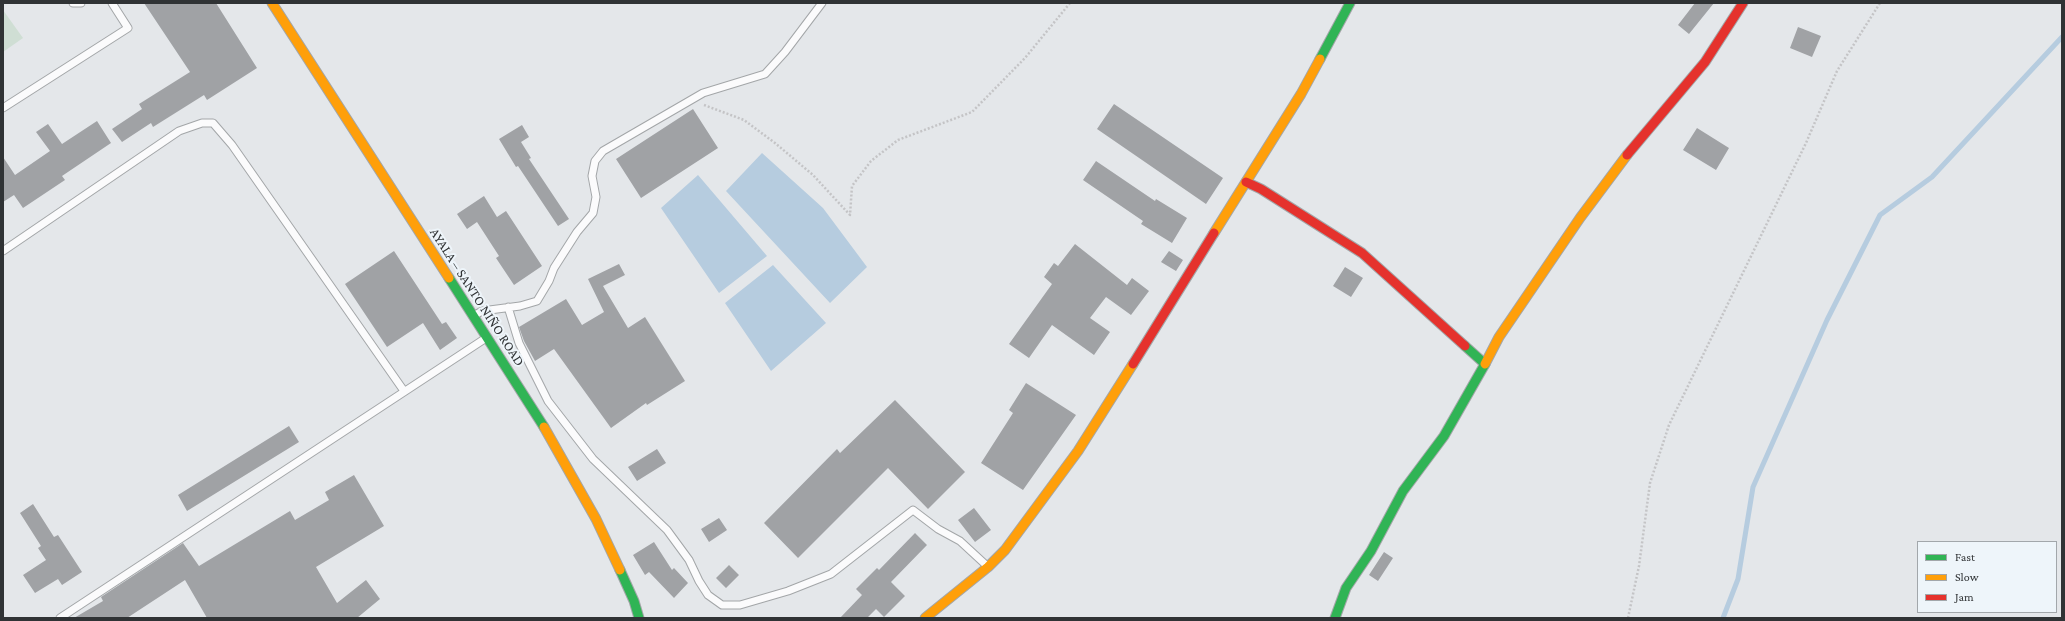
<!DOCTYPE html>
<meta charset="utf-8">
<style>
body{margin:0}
#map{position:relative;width:2065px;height:621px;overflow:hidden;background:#e4e7ea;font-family:"Crimson Pro",serif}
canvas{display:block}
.frame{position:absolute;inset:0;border:4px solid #303335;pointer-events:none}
.legend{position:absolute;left:1917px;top:541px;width:140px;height:72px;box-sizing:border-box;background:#eef5fa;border:1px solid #a2a7ab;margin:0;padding:5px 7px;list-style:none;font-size:12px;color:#303335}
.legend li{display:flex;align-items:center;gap:8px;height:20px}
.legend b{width:20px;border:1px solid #a2a7ab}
</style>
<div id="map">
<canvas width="2065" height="621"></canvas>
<div class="frame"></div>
<ul class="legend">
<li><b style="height:5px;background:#30b455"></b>Fast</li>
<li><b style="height:5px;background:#ff9f0a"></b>Slow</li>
<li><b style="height:5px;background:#e5322d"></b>Jam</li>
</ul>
</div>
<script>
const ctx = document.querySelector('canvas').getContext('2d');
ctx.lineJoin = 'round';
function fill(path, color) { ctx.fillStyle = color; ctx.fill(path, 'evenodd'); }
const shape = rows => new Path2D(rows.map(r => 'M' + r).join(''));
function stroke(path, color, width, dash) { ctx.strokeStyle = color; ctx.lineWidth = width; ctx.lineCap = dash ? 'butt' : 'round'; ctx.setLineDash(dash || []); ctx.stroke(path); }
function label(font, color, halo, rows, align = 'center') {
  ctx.font = font + ' "Crimson Pro",serif'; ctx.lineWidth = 4; ctx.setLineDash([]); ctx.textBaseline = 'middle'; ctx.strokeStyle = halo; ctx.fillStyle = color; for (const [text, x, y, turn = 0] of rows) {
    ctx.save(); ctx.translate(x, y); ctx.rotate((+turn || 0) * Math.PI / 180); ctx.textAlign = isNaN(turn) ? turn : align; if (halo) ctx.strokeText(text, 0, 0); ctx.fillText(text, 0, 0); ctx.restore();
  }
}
fill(shape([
 [3,10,23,38,3,52]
]), '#cfded4');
fill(shape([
 [762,153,823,208,867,267,830,303,726,191],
 [698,175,767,256,719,293,661,208],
 [773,265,826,323,771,371,725,303]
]), '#b6ccdf');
stroke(shape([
 [1723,618,1738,579,1753,487,1827,320,1880,215,1932,177,2062,37]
]), '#b6ccdf', 5);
fill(shape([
 [144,3,216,3,257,68,207,100,204,95,153,127,151,123,122,142,112,129,142,109,139,104,190,72],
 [1695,3,1714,3,1689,34,1678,25],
 [1798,27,1821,36,1812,57,1790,48],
 [1114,104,1223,178,1206,204,1097,129],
 [693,109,718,148,641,198,616,159],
 [97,121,111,143,62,176,65,180,23,208,14,195,3,202,3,157,15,175,50,151,36,132,48,124,62,144],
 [522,125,529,137,521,142,531,158,529,159,569,219,558,226,518,166,516,167,499,139],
 [1697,128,1729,148,1716,170,1683,150],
 [1096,161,1155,201,1156,199,1187,218,1172,243,1141,224,1143,221,1083,180],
 [484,196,497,217,506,211,542,266,514,285,496,258,499,256,477,222,467,229,457,214],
 [1075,244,1127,285,1132,278,1149,291,1131,315,1106,297,1090,318,1110,332,1094,355,1052,325,1029,358,1009,344,1052,284,1044,277,1054,263,1058,266],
 [394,251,442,324,446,322,457,338,440,350,423,323,387,347,345,284],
 [1169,251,1183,260,1176,271,1161,262],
 [619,264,625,275,603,286,628,328,645,317,685,381,647,405,646,403,611,428,554,349,535,361,524,341,519,327,566,299,582,325,604,312,588,279],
 [1345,267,1363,278,1351,297,1333,286],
 [1026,383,1076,415,1023,490,981,463,1013,413,1009,410],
 [895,400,965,472,928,509,888,468,798,558,764,523,837,449,840,453],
 [289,426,299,442,187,511,178,495],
 [657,449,666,463,637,481,628,467],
 [354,475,384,526,316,567,337,603,366,580,380,599,357,618,207,618,185,580,127,618,74,618,103,601,101,597,183,543,199,566,290,511,295,520,329,500,325,492],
 [33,504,54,537,58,535,82,572,62,585,58,579,35,593,23,575,46,560,38,548,41,546,20,513],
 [974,508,991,530,975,542,958,520],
 [719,518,727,530,709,542,701,529],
 [915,533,927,545,891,582,905,596,884,617,876,609,867,618,840,618,862,595,856,589,877,568,879,570],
 [654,542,672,570,674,568,688,583,674,598,649,572,645,575,633,555],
 [1384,552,1393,558,1378,581,1369,575],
 [729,565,739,575,726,588,716,578]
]), '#a0a2a5');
const lane = shape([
 [73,3,81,3],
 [3,108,128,28,112,3],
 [3,251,179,131,202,123,213,123,232,145,404,391],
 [508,307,519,343,548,401,593,459,667,530,689,560,699,581,708,595,722,605,740,605,788,591,831,574,913,510,938,529,960,541,986,565],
 [475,315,482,311,520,306,537,301,549,281,554,268,577,232,593,213,596,197,592,176,595,161,603,151,703,93,765,74,785,52,822,3],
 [60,618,486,338]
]);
const fast = shape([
 [1320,59,1350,3],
 [449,278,544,427],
 [620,570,634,601,639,618],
 [1335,618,1346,588,1371,551,1403,491,1444,436,1485,364,1465,346]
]);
const slow = shape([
 [272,3,449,278],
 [1214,233,1301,94,1320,59],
 [1485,364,1499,337,1580,218,1627,155],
 [544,427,596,519,620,570],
 [925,618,988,567,1005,550,1078,451,1133,364]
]);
const jam = shape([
 [1627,155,1705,62,1743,3],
 [1246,182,1261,189,1362,253,1465,346],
 [1133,364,1214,233]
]);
stroke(lane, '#a3a6a8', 9);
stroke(fast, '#a3a6a8', 11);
stroke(slow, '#a3a6a8', 11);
stroke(jam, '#a3a6a8', 11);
stroke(shape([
 [704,105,744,120,775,143,813,175,850,215,852,186,871,161,898,140,972,112,1025,58,1070,3],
 [1628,618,1639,566,1650,483,1669,425,1806,143,1837,71,1880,3]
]), '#c4c4c6', 2.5, [2, 2]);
stroke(lane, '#fbfbfc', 7);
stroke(fast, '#30b455', 9);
stroke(slow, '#ff9f0a', 9);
stroke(jam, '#e5322d', 9);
label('14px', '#303335', '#eef5fa', [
 ["AYALA – SANTO NIÑO ROAD",477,297,57]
]);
</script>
